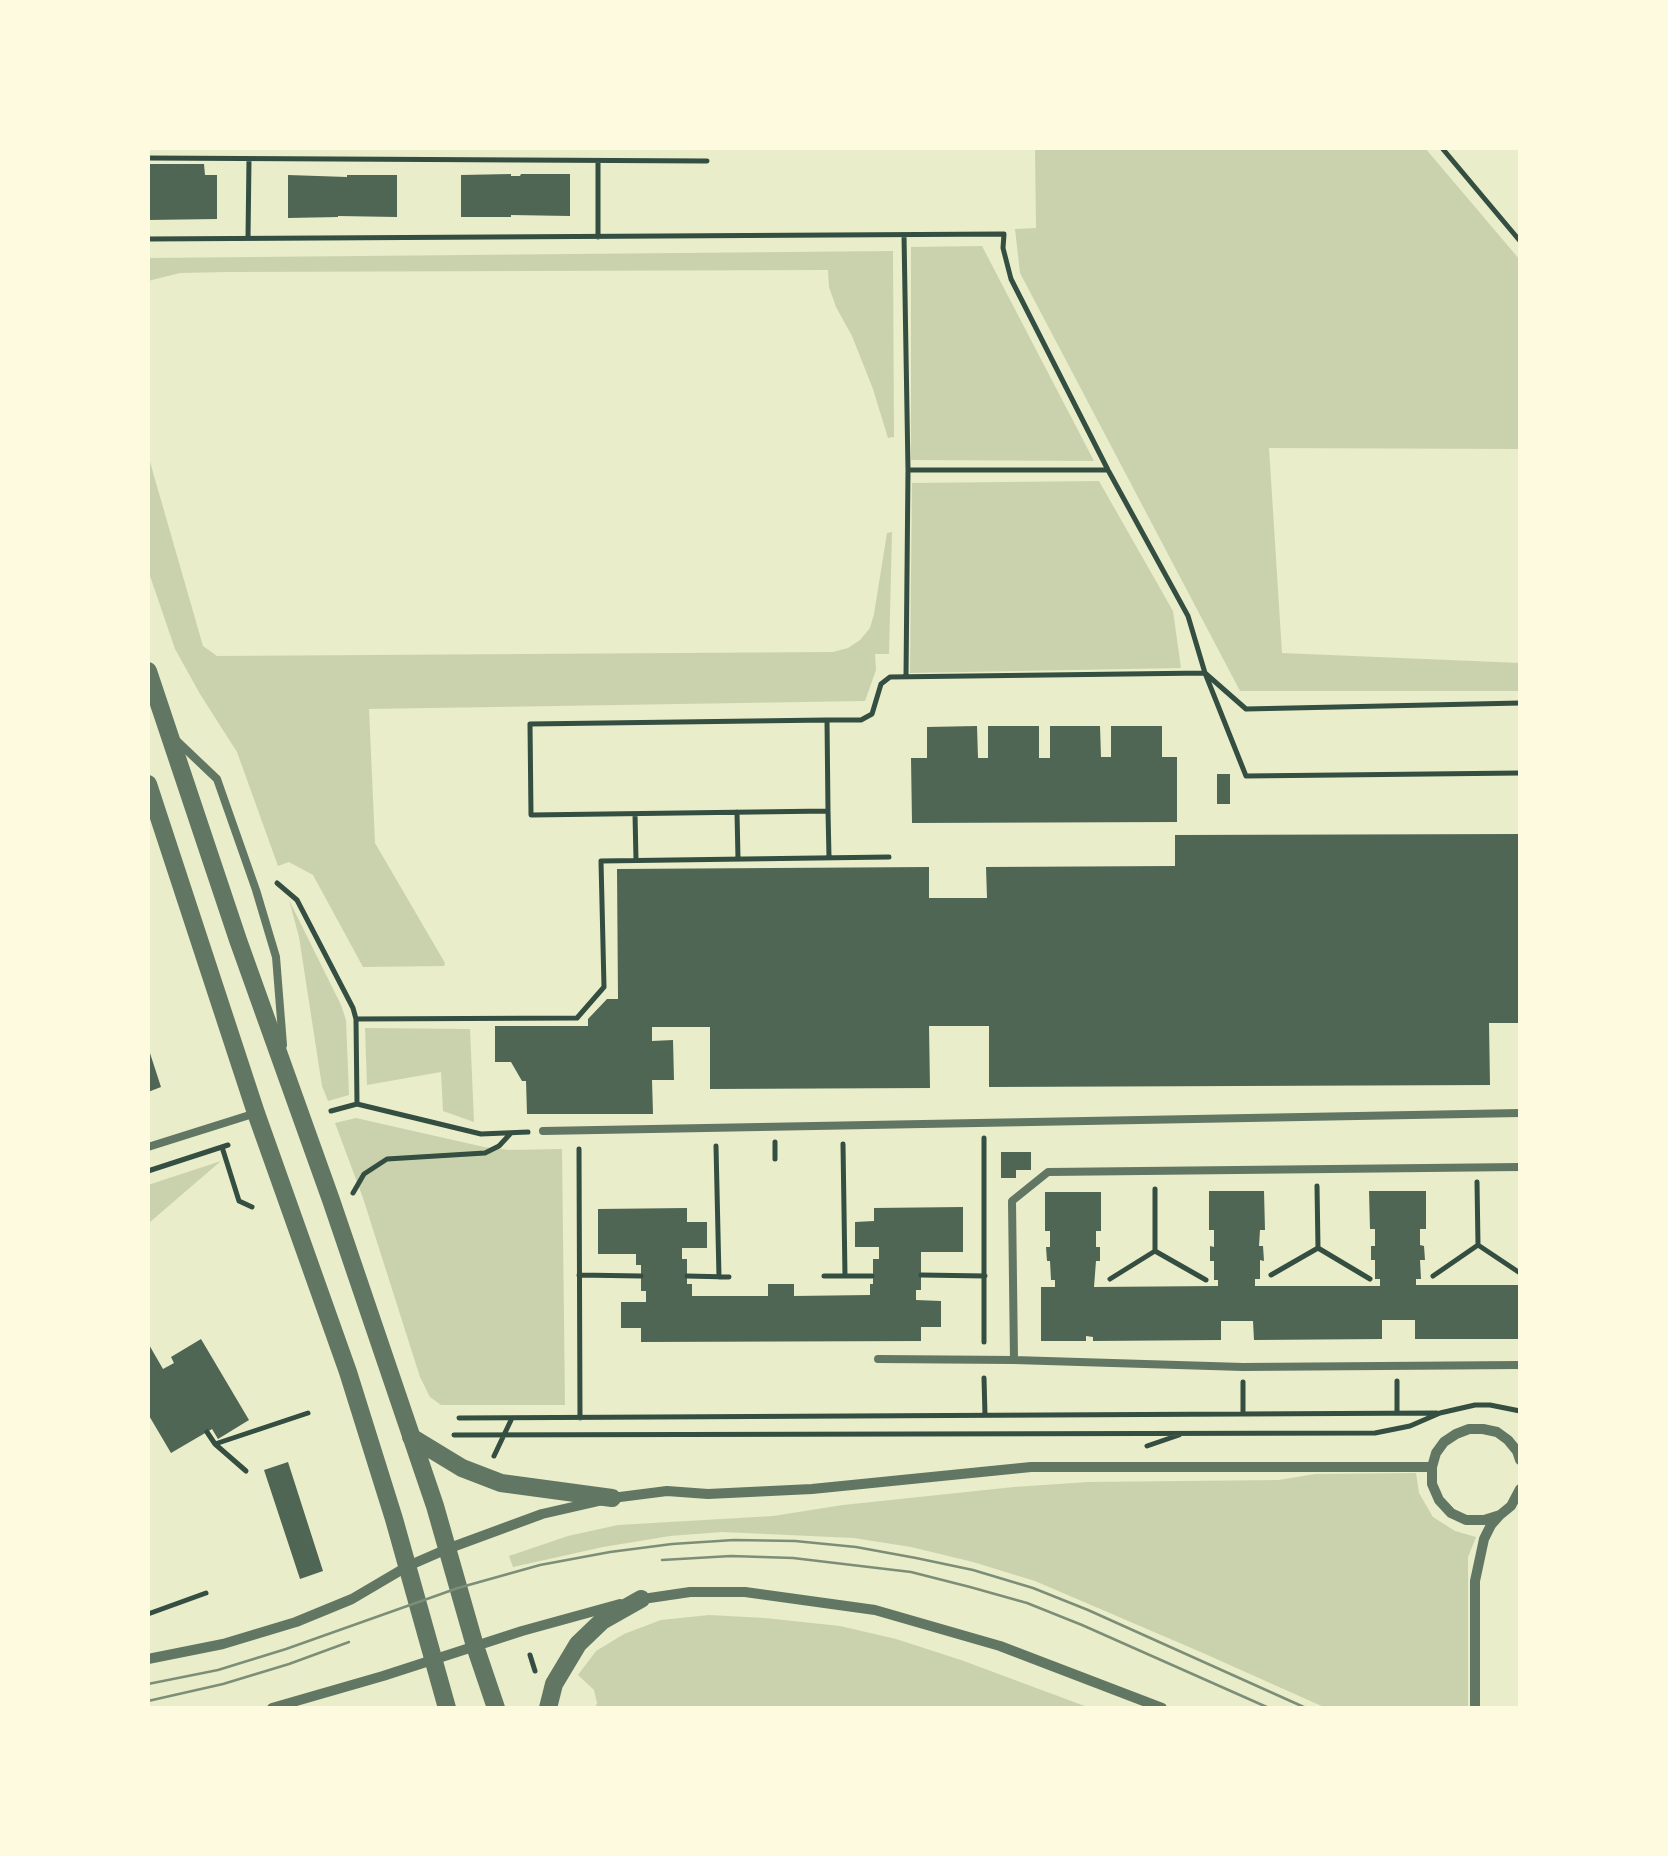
<!DOCTYPE html>
<style>
body{margin:0}
#map{position:relative;width:1668px;height:1856px;overflow:hidden;background:#e9edc9;font-family:"Fira Sans",sans-serif}
canvas{display:block}
.frame{position:absolute;inset:0;border:150px solid #fefae0;pointer-events:none}
</style>
<div id="map">
<canvas width="1668" height="1856"></canvas>
<div class="frame"></div>
</div>
<script>
const ctx = document.querySelector('canvas').getContext('2d');
ctx.lineJoin = 'round';
function fill(path, color) { ctx.fillStyle = color; ctx.fill(path, 'evenodd'); }
const shape = rows => new Path2D(rows.map(r => 'M' + r).join(''));
function stroke(path, color, width, dash) { ctx.strokeStyle = color; ctx.lineWidth = width; ctx.lineCap = dash ? 'butt' : 'round'; ctx.setLineDash(dash || []); ctx.stroke(path); }
fill(shape([
 [1035,148,1425,148,1520,260,1520,449,1269,448,1282,653,1520,663,1520,691,1240,691,1020,273,1015,229,1036,228],
 [982,246,1094,461,911,460,911,247],
 [893,251,894,437,888,438,873,389,852,336,836,307,829,287,828,270,227,272,180,273,148,281,148,258],
 [148,455,203,646,217,656,833,652,848,648,860,640,870,628,874,614,887,533,892,532,889,654,875,654,876,670,865,701,369,709,375,843,445,963,444,966,363,967,313,875,289,862,278,866,237,752,200,694,175,649,148,570],
 [1099,481,1173,611,1181,668,910,673,912,483],
 [289,900,341,1005,346,1020,349,1095,328,1101,322,1086,299,937],
 [365,1028,470,1029,474,1122,443,1111,441,1072,367,1085],
 [356,1118,484,1147,509,1150,562,1149,565,1405,441,1405,430,1397,420,1377,363,1198,335,1123],
 [221,1161,150,1222,148,1224,148,1185],
 [1416,1473,1419,1493,1433,1517,1455,1531,1476,1537,1468,1557,1468,1708,1326,1708,1203,1653,1035,1581,973,1562,911,1547,854,1538,722,1532,670,1536,603,1547,513,1567,509,1556,568,1536,618,1525,773,1516,843,1505,1014,1487,1088,1482,1279,1480,1315,1474],
 [709,1615,765,1618,840,1626,896,1639,961,1660,1090,1708,595,1708,597,1703,594,1690,578,1675,596,1651,624,1634,661,1620]
]), '#cad2ad');
fill(shape([
 [148,164,204,164,205,175,217,175,217,219,148,220],
 [511,174,511,176,520,176,521,174,570,174,570,216,511,215,511,217,461,217,461,175],
 [288,175,347,177,347,175,397,175,397,217,338,216,338,217,288,218],
 [977,726,978,758,988,758,988,726,1039,726,1039,758,1050,758,1050,726,1100,726,1101,757,1111,757,1111,726,1162,726,1162,757,1177,757,1177,822,912,823,911,758,927,758,927,727],
 [1217,774,1230,774,1230,804,1217,804],
 [1520,834,1520,1023,1489,1023,1490,1085,989,1087,989,1026,929,1026,930,1088,710,1089,710,1027,652,1027,652,1041,673,1040,674,1080,652,1080,653,1114,527,1114,526,1081,522,1081,511,1062,495,1062,495,1026,588,1026,588,1019,607,999,618,999,617,869,929,867,929,898,987,898,986,867,1175,866,1175,835],
 [148,1047,161,1087,148,1092],
 [1001,1152,1031,1152,1031,1170,1016,1170,1016,1178,1001,1178],
 [1209,1191,1264,1191,1265,1230,1260,1230,1259,1246,1263,1246,1264,1261,1260,1260,1260,1279,1255,1279,1255,1286,1380,1286,1380,1279,1375,1279,1375,1260,1371,1260,1371,1246,1375,1246,1375,1229,1370,1229,1369,1191,1426,1191,1426,1229,1420,1229,1420,1245,1424,1246,1425,1260,1420,1260,1421,1279,1416,1279,1416,1285,1520,1285,1520,1339,1415,1339,1415,1320,1382,1320,1382,1339,1254,1340,1253,1321,1221,1321,1221,1340,1093,1341,1093,1337,1086,1336,1086,1341,1041,1341,1041,1287,1055,1287,1055,1280,1051,1280,1050,1261,1047,1261,1046,1247,1050,1247,1050,1231,1045,1231,1045,1192,1101,1192,1101,1231,1096,1231,1096,1247,1100,1247,1100,1261,1096,1261,1094,1287,1218,1286,1218,1280,1214,1280,1214,1261,1210,1261,1210,1246,1214,1247,1214,1230,1209,1230],
 [963,1207,963,1252,921,1252,921,1290,916,1290,916,1300,941,1301,941,1327,921,1327,921,1341,641,1342,641,1328,621,1328,621,1302,646,1302,646,1291,641,1291,641,1265,636,1265,636,1254,598,1254,598,1209,687,1208,687,1222,707,1222,707,1248,682,1248,682,1259,687,1259,687,1284,692,1284,692,1296,768,1296,768,1284,794,1284,794,1296,870,1295,870,1284,873,1284,873,1259,879,1259,879,1247,855,1247,855,1222,874,1221,874,1208],
 [201,1339,249,1420,218,1439,212,1429,171,1453,148,1414,148,1343,163,1369,174,1363,171,1357],
 [288,1462,323,1571,300,1579,264,1470]
]), '#4f6655');
stroke(shape([
 [1442,148,1520,241],
 [148,158,707,161],
 [598,161,598,237],
 [904,235,908,470,906,677],
 [248,238,249,159],
 [148,239,1004,234,1003,248,1011,279,1108,470,1188,616,1205,673,1246,776,1520,773],
 [908,470,1108,470],
 [827,720,828,811,531,815,530,724,827,720,861,720,872,714,881,684,890,677,1205,673,1246,709,1520,703],
 [828,811,829,857],
 [737,812,738,859],
 [635,814,636,860],
 [277,883,297,900,353,1008,356,1019],
 [357,1104,356,1019,577,1018,604,987,601,861,889,857],
 [331,1111,357,1104,481,1134,528,1132],
 [984,1138,984,1342],
 [775,1142,775,1159],
 [843,1144,845,1276],
 [716,1146,719,1277],
 [222,1147,239,1201,252,1207],
 [579,1149,580,1418],
 [148,1171,228,1145],
 [1477,1182,1478,1245],
 [1317,1186,1318,1248],
 [1155,1189,1155,1251],
 [353,1193,364,1174,387,1159,485,1153,499,1146,511,1133],
 [579,1275,641,1276],
 [921,1275,985,1276],
 [1271,1275,1318,1248,1370,1279],
 [687,1276,729,1277],
 [824,1276,872,1276],
 [1433,1276,1478,1245,1520,1273],
 [1110,1279,1155,1251,1206,1280],
 [984,1378,985,1415],
 [1397,1381,1397,1413],
 [1243,1382,1243,1414],
 [459,1418,1437,1413],
 [207,1432,215,1444,308,1413],
 [454,1435,1375,1433,1410,1426,1440,1413,1475,1405,1490,1405,1520,1411],
 [215,1444,246,1471],
 [1147,1446,1179,1435],
 [494,1456,512,1418],
 [148,1614,206,1593],
 [530,1655,535,1671]
]), '#344e41', 5);
stroke(shape([
 [177,741,217,779,256,890,276,957,283,1045],
 [543,1131,1520,1113],
 [148,1147,256,1113],
 [1520,1167,1048,1172,1012,1201,1014,1360,1243,1367,1520,1365],
 [878,1359,1014,1360]
]), '#617663', 8);
stroke(shape([
 [1520,1460,1517,1451,1508,1440,1497,1432,1483,1429,1469,1429,1456,1434,1444,1442,1436,1453,1432,1467,1432,1484,1439,1500,1451,1513,1466,1520,1484,1520,1500,1515,1511,1506,1520,1489],
 [636,1600,690,1592,745,1592,875,1610,1000,1646,1162,1708],
 [148,1659,223,1644,296,1622,352,1599,408,1566,447,1549,542,1514,612,1498,667,1491,708,1494,812,1489,1031,1467,1432,1467],
 [272,1708,383,1676,522,1631,620,1604],
 [1475,1708,1475,1581,1484,1539,1491,1525,1499,1516]
]), '#617663', 10);
stroke(shape([
 [148,671,238,940,331,1200,435,1506,475,1646,496,1708],
 [148,784,256,1113,348,1372,394,1519,447,1708],
 [411,1437,462,1468,501,1483,612,1498],
 [548,1708,554,1684,578,1644,602,1621,641,1599]
]), '#617663', 18);
stroke(shape([
 [662,1560,731,1556,793,1558,911,1572,970,1587,1027,1603,1082,1625,1269,1708],
 [148,1684,218,1670,286,1649,458,1588,540,1565,610,1552,672,1544,734,1540,795,1541,856,1547,916,1558,973,1570,1033,1588,1088,1610,1306,1708],
 [148,1701,223,1684,289,1664,349,1642]
]), '#7c8e77', 2.5);
</script>
